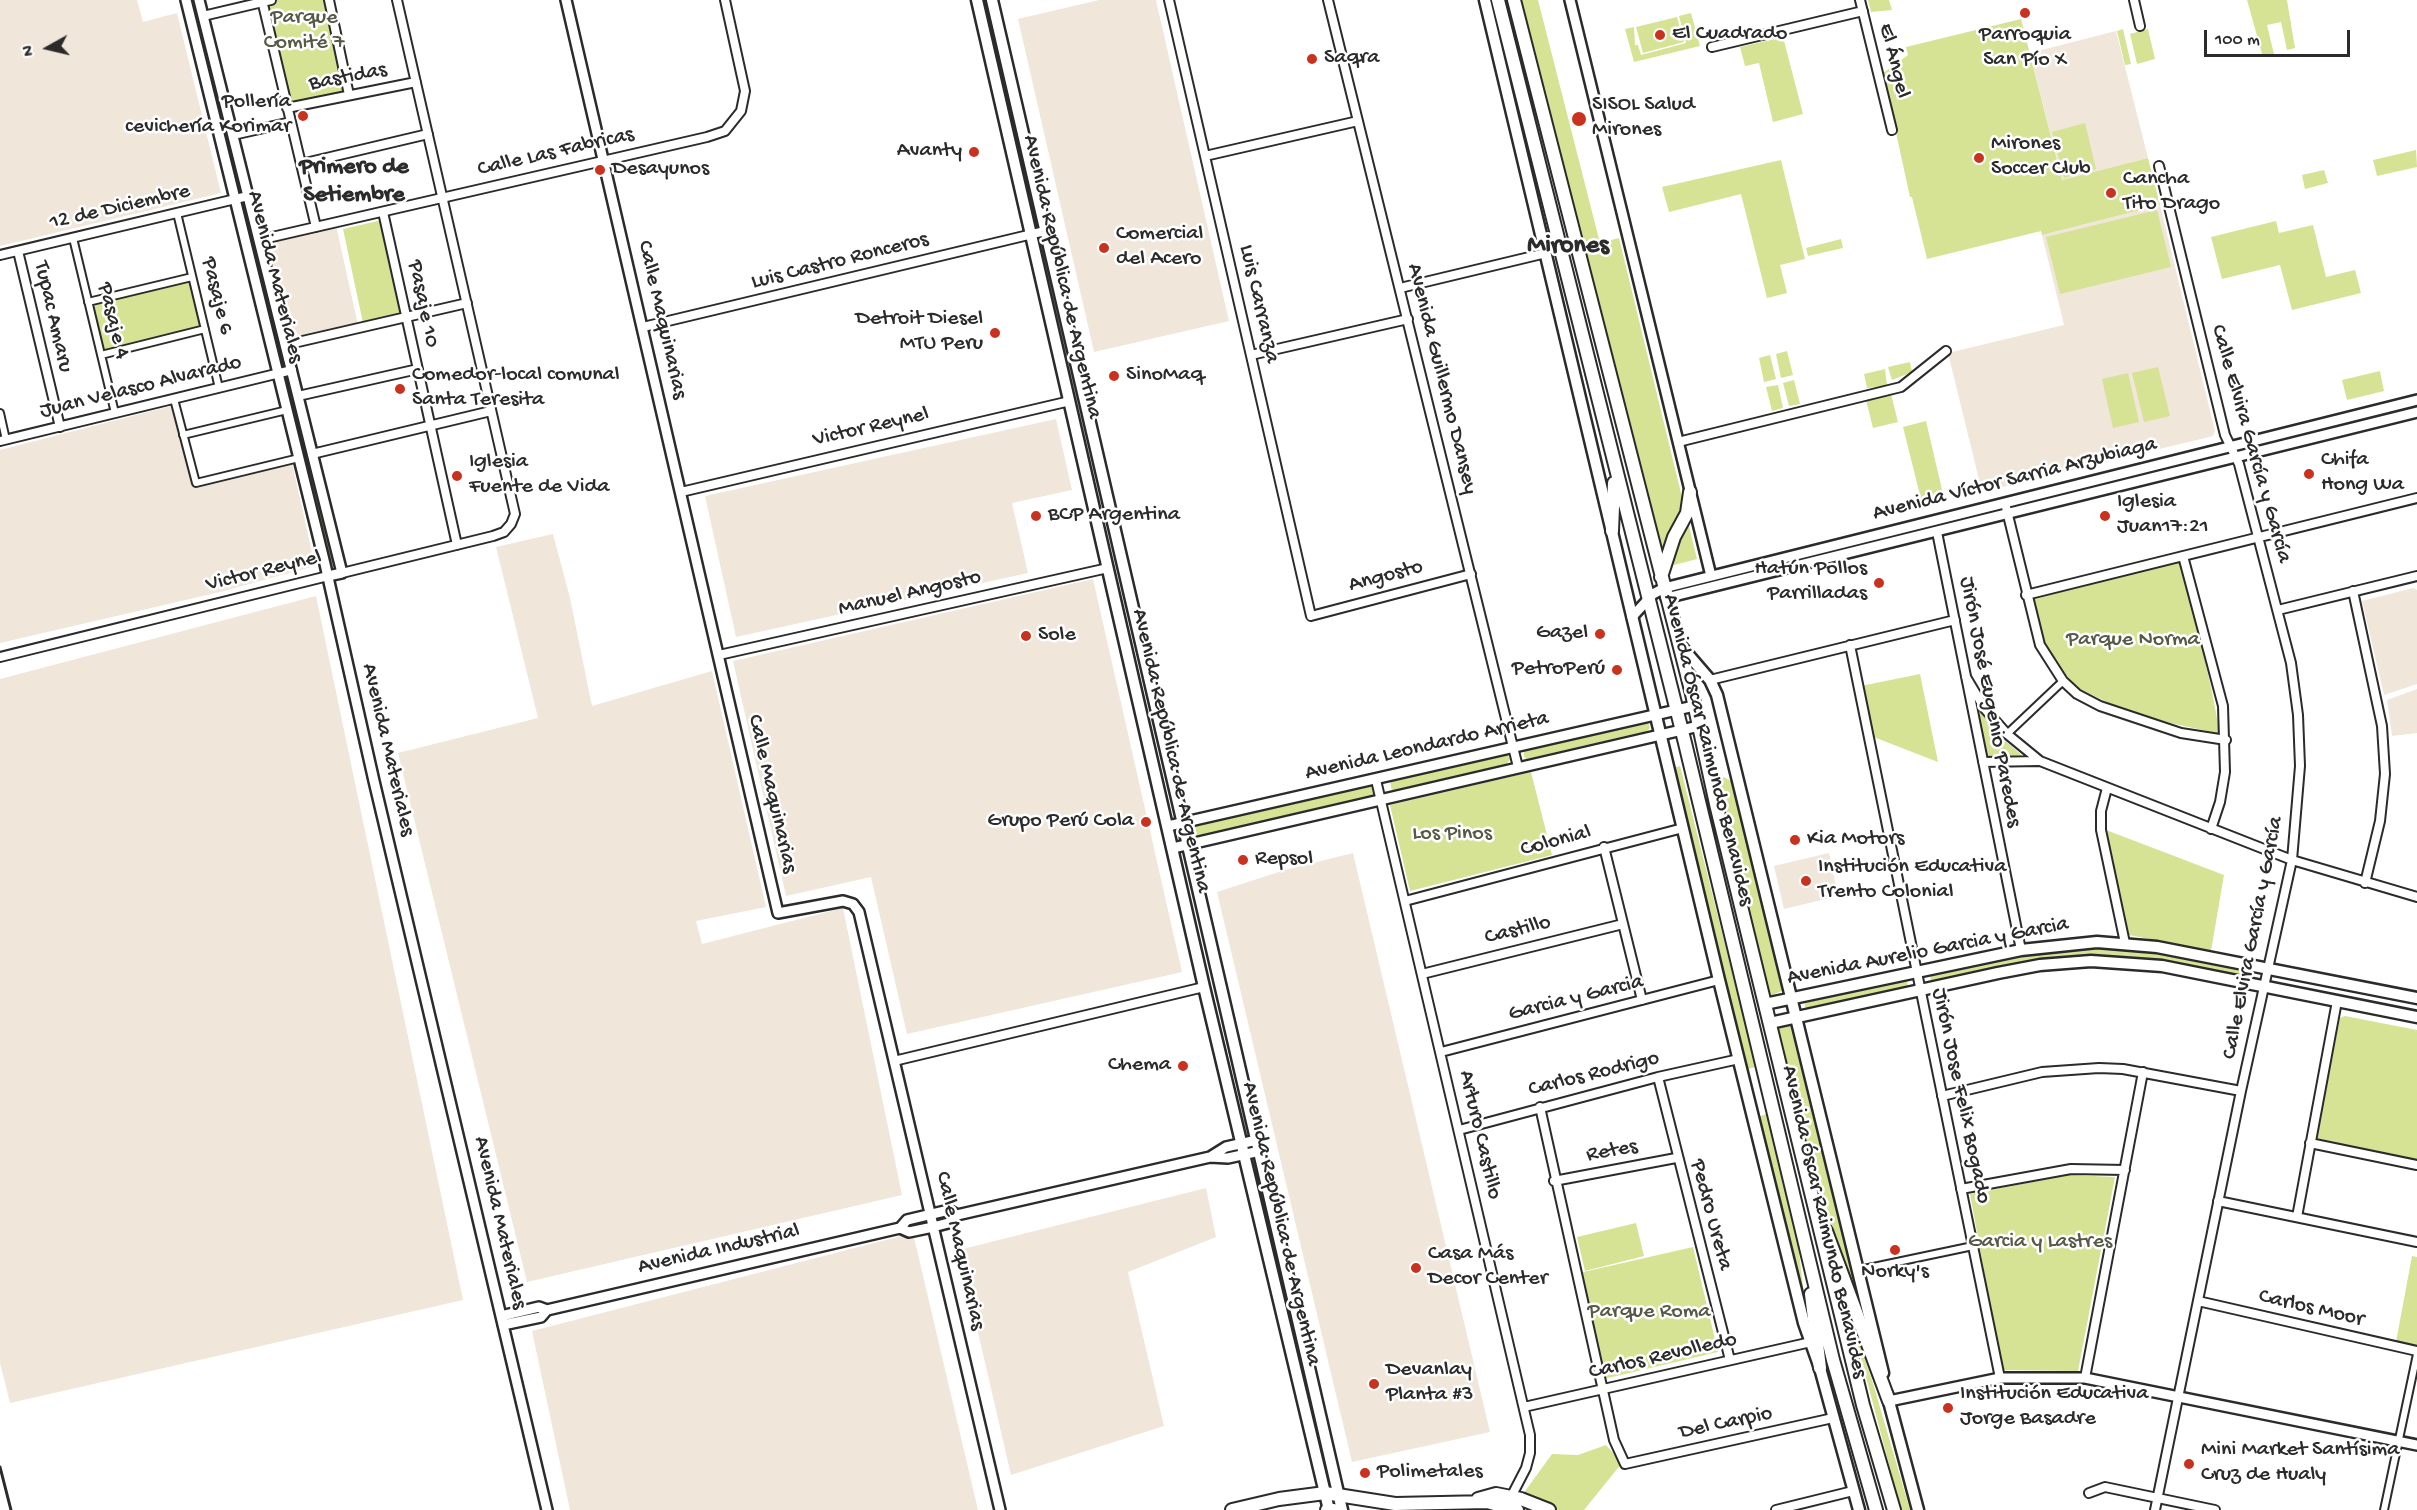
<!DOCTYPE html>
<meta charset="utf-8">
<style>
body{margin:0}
#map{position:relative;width:2417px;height:1510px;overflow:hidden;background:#fff;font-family:"Gochi Hand",sans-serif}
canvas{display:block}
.north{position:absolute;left:18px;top:18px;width:60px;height:60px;-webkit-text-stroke:4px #fff;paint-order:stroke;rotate:262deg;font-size:16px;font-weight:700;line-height:24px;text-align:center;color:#2b2b2b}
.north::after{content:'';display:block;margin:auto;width:21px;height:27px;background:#2b2b2b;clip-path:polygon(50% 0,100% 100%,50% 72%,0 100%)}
.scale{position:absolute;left:2204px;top:30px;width:146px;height:27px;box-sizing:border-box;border:3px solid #2b2b2b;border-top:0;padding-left:8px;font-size:18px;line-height:21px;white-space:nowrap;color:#2b2b2b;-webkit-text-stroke:4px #fff;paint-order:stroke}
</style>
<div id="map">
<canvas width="2417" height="1510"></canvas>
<div class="north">N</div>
<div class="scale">100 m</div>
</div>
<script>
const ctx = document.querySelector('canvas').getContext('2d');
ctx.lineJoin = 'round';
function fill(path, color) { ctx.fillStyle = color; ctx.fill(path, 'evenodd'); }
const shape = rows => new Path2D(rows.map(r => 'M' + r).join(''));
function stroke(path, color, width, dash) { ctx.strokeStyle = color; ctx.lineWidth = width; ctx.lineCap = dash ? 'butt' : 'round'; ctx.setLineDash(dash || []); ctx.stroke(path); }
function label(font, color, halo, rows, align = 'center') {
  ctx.font = font + ' "Gochi Hand",sans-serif'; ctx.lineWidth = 5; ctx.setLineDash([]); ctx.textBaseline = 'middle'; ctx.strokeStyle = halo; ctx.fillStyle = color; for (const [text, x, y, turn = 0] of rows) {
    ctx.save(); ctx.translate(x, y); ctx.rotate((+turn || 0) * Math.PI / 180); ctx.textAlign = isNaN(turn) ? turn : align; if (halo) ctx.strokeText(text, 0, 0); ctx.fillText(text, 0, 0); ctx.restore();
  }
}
fill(shape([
 [0,0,137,0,143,22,177,13,221,193,0,246],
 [1099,0,1156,0,1229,321,1094,352,1018,19],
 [2116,31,2148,158,2062,180,2030,53],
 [2160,205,2215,431,2213,436,1982,492,1948,353,2064,325,2042,235],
 [335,221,358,325,287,341,262,238],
 [175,405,195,486,292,463,315,566,220,592,0,643,0,450],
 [1056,419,1072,490,1012,503,1028,573,736,637,705,496],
 [553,534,570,598,592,706,712,671,766,907,696,921,702,944,843,908,902,1195,527,1282,398,753,538,718,496,547],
 [1093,579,1182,972,907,1034,871,877,786,896,733,661],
 [2413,588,2417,590,2417,684,2384,695,2362,601],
 [316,596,463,1300,10,1403,0,1363,0,679],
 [2417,689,2417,733,2392,736,2387,700],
 [1353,853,1490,1432,1352,1462,1217,892,1285,870],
 [1829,853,1838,896,1784,909,1774,866],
 [1206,1188,1216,1237,1128,1272,1164,1426,1011,1475,959,1250],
 [913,1233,978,1510,570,1510,532,1331]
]), '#f0e6d9');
fill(shape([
 [186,0,194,0,239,187,232,189],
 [267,0,326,0,345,91,292,104],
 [1521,0,1538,0,1600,243,1619,238,1697,559,1674,565,1663,558],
 [1868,0,1889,0,1892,10,1871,12],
 [2247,0,2287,0,2295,48,2287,50,2281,22,2267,25,2274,54,2263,57],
 [1691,13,1700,46,1634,62,1625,29,1634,27,1635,45,1638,45,1641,55,1686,43,1679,16],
 [1677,17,1684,42,1643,53,1636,27],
 [2021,19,2062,180,2148,158,2160,205,2042,235,2041,231,1927,259,1912,197,1910,197,1883,73,1908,55,1906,47],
 [2123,29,2131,64,2125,65,2117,31],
 [2148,29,2155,59,2137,64,2130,34],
 [1783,37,1803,114,1773,122,1759,63,1745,66,1740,47],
 [2085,123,2096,169,2064,178,2052,132],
 [2416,150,2417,167,2377,176,2373,160],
 [1781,160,1805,259,1780,265,1787,293,1767,298,1741,194,1669,212,1662,187],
 [2324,170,2328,183,2305,189,2302,175],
 [244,204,284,357,275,361,235,206],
 [2157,210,2171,267,2060,294,2046,237],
 [382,220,402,314,363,323,343,229],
 [2276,221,2279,233,2313,225,2326,277,2355,270,2361,293,2292,310,2280,265,2222,279,2211,237],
 [1841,239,1843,248,1808,256,1806,248],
 [191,279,202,327,103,353,91,303],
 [1787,351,1793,375,1781,378,1776,354],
 [1770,355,1776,379,1764,382,1759,358],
 [1910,362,1912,372,1892,380,1888,367],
 [2158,367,2170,416,2144,422,2132,373],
 [1885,369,1887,386,1867,388,1864,374],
 [2380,371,2384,391,2347,400,2342,380],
 [2128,373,2139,422,2113,428,2102,379],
 [287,374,334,558,325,560,279,376],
 [1794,380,1800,404,1789,406,1783,383],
 [1778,385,1783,408,1772,411,1766,387],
 [1891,394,1898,422,1873,428,1866,400],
 [1926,421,1943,494,1921,499,1903,427],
 [2181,562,2211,687,2220,734,2166,722,2109,703,2078,688,2060,668,2044,642,2032,599],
 [1920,674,1938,762,1871,736,1861,686],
 [1974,696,1997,734,2024,757,1987,756],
 [1647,720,1650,728,1647,731,1526,759,1524,756,1524,748],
 [1506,752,1510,759,1507,764,1398,790,1393,791,1391,788,1390,780],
 [1680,766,1756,1067,1747,1069,1673,768],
 [1531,772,1552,855,1410,891,1390,805],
 [1724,777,1731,781,1784,990,1770,996,1719,781],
 [1371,784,1374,794,1371,798,1190,839,1188,828,1190,827],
 [2106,830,2224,875,2211,951,2129,935],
 [2087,949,2120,949,2197,959,2254,970,2253,980,2120,956,2024,963,1931,981,1930,975,2022,954],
 [1907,981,1908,987,1806,1009,1804,1002],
 [2345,1016,2417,1030,2417,1170,2314,1149,2340,1018],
 [1787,1024,1790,1025,1865,1327,1837,1257,1800,1130,1777,1031,1778,1027],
 [1769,1113,1794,1211,1805,1302,1758,1117],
 [2069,1175,2115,1177,2078,1371,2002,1370,1970,1194],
 [1636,1223,1644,1256,1585,1271,1577,1237],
 [1693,1247,1718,1352,1604,1379,1579,1273],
 [2412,1256,2417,1257,2417,1346,2396,1342],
 [1850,1316,1872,1380,1910,1510,1901,1510,1897,1495],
 [1606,1445,1622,1463,1584,1510,1558,1510,1523,1494,1552,1454,1578,1455]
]), '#d6e294');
const pedestrian = shape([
 [177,213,219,388],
 [73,238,115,413],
 [88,302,192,277],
 [101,355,205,329],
 [174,399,196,483,299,458],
 [0,413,6,440],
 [183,435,287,410],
 [2007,734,2063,681],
 [1859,1270,1973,1246],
 [2384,1510,2417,1354]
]);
const minor = shape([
 [262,0,316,227],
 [329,0,349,95],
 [1169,0,1311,616,1471,574],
 [1328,0,1518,767],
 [1860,0,1892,130],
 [2134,0,2140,26],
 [203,16,271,0],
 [1712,47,1863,11],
 [287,108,416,82],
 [233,135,291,122],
 [1205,156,1358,121],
 [301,164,428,134],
 [383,212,457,545],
 [259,240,707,137,725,131,741,111,745,91,725,0],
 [18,251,60,427],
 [0,255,248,196],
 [1400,288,1546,253],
 [643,327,1045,231],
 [285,345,467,303],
 [1251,355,1408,319],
 [298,396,418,369],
 [0,441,292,370],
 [1678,442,1901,387,1946,351],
 [312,454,491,411],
 [681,492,1070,401],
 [2005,503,2040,645,2063,681,2077,694,2100,706,2181,733,2226,740],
 [1937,532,2021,950],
 [2183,556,2223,706,2225,772,2220,802,2211,829],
 [342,573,493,536,504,532,511,524,515,514,397,0],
 [2353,591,2382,726,2385,774,2380,821,2365,883],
 [2026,595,2417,498],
 [2278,610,2417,576],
 [1850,645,2000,1378],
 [719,655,1108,568],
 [0,657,328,576],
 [1966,677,1985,709,2007,734,2040,761,2292,860,2417,897],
 [1710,680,1955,620],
 [1983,762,2039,761],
 [1376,780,1530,1435,1530,1453,1526,1468,1511,1497],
 [2107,788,2101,811,2101,830,2125,943],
 [1604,847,1642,1000],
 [1405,901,1683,828],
 [1422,974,1623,924],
 [1441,1052,1719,980],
 [894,1061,1204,987],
 [1658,1077,1730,1360],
 [1942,1096,2042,1072,2099,1068,2123,1069,2241,1091],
 [1540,1107,1614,1440,1625,1464,1833,1418],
 [1459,1130,1658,1077,1739,1059],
 [2310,1143,2417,1165],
 [1554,1181,1676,1158],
 [1961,1189,2071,1169,2125,1170],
 [2218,1201,2417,1242],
 [2297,1217,2337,1001],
 [2198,1301,2417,1351],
 [2085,1378,2143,1072],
 [1524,1407,1811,1342],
 [2089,1493,2105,1487,2215,1510],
 [1776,1510,1853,1491],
 [2155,1510,2241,1091,2292,860,2300,766,2298,715,2291,663,2239,464,2225,435,2159,166]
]);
const tertiary = shape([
 [186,0,325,564,374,781,547,1510],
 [199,0,342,573,328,576],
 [566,0,778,913,843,901,853,904,859,912,1000,1510],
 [1570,0,1711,576],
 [1666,598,2417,412],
 [1632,617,1653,594,1664,588,2417,400],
 [1168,826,1694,706],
 [1173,848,1699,726],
 [1210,1157,1226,1147,1257,1140],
 [900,1228,909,1232,933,1227,952,1222,957,1215],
 [501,1316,539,1307,547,1310,900,1228,907,1220,949,1210,957,1215,1210,1157,1228,1158,1260,1151],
 [503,1325,541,1317,547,1310],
 [1889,1401,2000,1378,2085,1378,2417,1445]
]);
const secondary = shape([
 [977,0,1204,987,1329,1510],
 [992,0,1342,1510],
 [1485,0,1719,980,1804,1323,1820,1368,1859,1510],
 [1679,644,1710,680,1717,695,1883,1373],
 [1765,1004,2021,950,2097,942,2157,947,2417,998],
 [1770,1023,1998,973,2040,965,2091,961,2162,966,2417,1017],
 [1887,1394,1918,1510]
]);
const primary = shape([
 [1498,0,1685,743,1833,1360,1876,1510],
 [1514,0,1692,694,1716,804,1863,1405,1894,1510],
 [1612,531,1614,483],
 [1661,577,1674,537,1687,513,1690,492],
 [1826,1231,1889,1401],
 [1811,1294,1820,1368],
 [1478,1499,1496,1494,1521,1499,1549,1510],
 [1232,1510,1279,1499,1325,1493,1395,1504,1487,1502,1517,1510],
 [1327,1510,1334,1510]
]);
stroke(pedestrian, '#2b2b2b', 10);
stroke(minor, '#2b2b2b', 12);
stroke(tertiary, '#2b2b2b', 14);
stroke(secondary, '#2b2b2b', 15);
stroke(primary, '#2b2b2b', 16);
stroke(pedestrian, '#fff', 6);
stroke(minor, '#fff', 8);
stroke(tertiary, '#fff', 9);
stroke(secondary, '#fff', 10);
stroke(primary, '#fff', 12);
stroke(shape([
 [0,1467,11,1510]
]), '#2b2b2b', 3);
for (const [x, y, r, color] of [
 [2025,13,6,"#c8321e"],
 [1660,35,6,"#c8321e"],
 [1312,59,6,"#c8321e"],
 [303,116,6,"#c8321e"],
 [1579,119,8,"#c8321e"],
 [974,152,6,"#c8321e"],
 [1979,158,6,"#c8321e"],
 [600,170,6,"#c8321e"],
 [2111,193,6,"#c8321e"],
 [1104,248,6,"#c8321e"],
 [995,333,6,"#c8321e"],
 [1114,376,6,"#c8321e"],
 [400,389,6,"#c8321e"],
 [2309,474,6,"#c8321e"],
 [457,476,6,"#c8321e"],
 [1036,516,6,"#c8321e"],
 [2105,516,6,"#c8321e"],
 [1879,583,6,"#c8321e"],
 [1600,634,6,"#c8321e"],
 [1026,636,6,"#c8321e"],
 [1617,670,6,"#c8321e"],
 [1146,822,6,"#c8321e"],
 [1795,840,6,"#c8321e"],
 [1243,860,6,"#c8321e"],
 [1806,881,6,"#c8321e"],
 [1183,1066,6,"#c8321e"],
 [1895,1250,6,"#c8321e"],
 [1416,1268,6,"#c8321e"],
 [1374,1384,6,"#c8321e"],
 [1948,1408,6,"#c8321e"],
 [2189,1464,6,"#c8321e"],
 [1365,1473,6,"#c8321e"]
]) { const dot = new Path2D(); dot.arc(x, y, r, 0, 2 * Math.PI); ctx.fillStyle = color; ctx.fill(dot); stroke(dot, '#fff', 2); }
label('22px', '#565945', '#fff', [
 ["Parque",304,19],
 ["Comité 7",304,44],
 ["Parque Norma",2133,641],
 ["Los Pinos",1452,835],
 ["Garcia y Lastres",2040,1243],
 ["Parque Roma",1649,1313]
]);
label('22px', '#2b2b2b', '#fff', [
 ["El Cuadrado",1672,35],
 ["Parroquia",2025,36,"center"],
 ["San Pío X",2025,61,"center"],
 ["Saqra",1324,59],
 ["Pollería",291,103,"right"],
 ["cevichería Korimar",291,128,"right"],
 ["SISOL Salud",1592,106],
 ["Mirones",1592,131],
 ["Mirones",1991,145],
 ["Soccer Club",1991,170],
 ["Avanty",962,152,"right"],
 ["Desayunos",612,170],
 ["Cancha",2123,180],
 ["Tito Drago",2123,205],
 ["Comercial",1116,235],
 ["del Acero",1116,260],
 ["Detroit Diesel",983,320,"right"],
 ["MTU Peru",983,345,"right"],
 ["Comedor-local comunal",412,376],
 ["Santa Teresita",412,401],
 ["SinoMaq",1126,376],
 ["Chifa",2321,461],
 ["Hong Wa",2321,486],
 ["Iglesia",469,463],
 ["Fuente de Vida",469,488],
 ["Iglesia",2117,503],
 ["Juan17:21",2117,528],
 ["BCP Argentina",1048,516],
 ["Hatún Pollos",1867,570,"right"],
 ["Parrilladas",1867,595,"right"],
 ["Gazel",1588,634,"right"],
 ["Sole",1038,636],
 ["PetroPerú",1605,670,"right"],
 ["Grupo Perú Cola",1134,822,"right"],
 ["Kia Motors",1807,840],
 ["Repsol",1255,860],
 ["Institución Educativa",1818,868],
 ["Trento Colonial",1818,893],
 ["Chema",1171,1066,"right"],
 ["Casa Más",1428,1255],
 ["Decor Center",1428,1280],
 ["Norky's",1895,1273,"center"],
 ["Devanlay",1386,1371],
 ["Planta #3",1386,1396],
 ["Institución Educativa",1960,1395],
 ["Jorge Basadre",1960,1420],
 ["Mini Market Santísima",2201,1451],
 ["Cruz de Hualy",2201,1476],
 ["Polimetales",1377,1473]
], 'left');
label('22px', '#2b2b2b', '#fff', [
 ["El Ángel",1893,61,76],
 ["Bastidas",348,78,-11],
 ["Calle Las Fabricas",556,153,-13],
 ["12 de Diciembre",120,208,-13],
 ["Luis Castro Ronceros",840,262,-14],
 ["Avenida Materiales",274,277,76],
 ["Avenida República de Argentina",1061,277,77],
 ["Pasaje 6",216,296,76],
 ["Pasaje 10",422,304,78],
 ["Luis Carranza",1258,304,77],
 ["Tupac Amaru",52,317,77],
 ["Calle Maquinarias",661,320,77],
 ["Pasaje 4",112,321,76],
 ["Avenida Guillermo Dansey",1441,379,76],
 ["Juan Velasco Alvarado",141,388,-14],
 ["Victor Reynel",871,428,-13],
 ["Calle Elvira García y García",2250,444,74],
 ["Avenida Víctor Sarria Arzubiaga",2015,480,-14],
 ["Victor Reynel",264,572,-14],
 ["Angosto",1386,577,-15],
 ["Manuel Angosto",910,594,-13],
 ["Jirón José Eugenio Paredes",1989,702,79],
 ["Avenida Leondardo Arrieta",1427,747,-13],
 ["Avenida Materiales",387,750,77],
 ["Avenida Óscar Raimundo Benavides",1707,750,76],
 ["Avenida República de Argentina",1170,751,77],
 ["Calle Maquinarias",771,794,77],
 ["Colonial",1556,842,-15],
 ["Castillo",1518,931,-14],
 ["Calle Elvira García y García",2254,938,-79],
 ["Avenida Aurelio Garcia y Garcia",1928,952,-11],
 ["Garcia y Garcia",1576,999,-14],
 ["Carlos Rodrigo",1594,1075,-14],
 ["Jirón Jose Felix Bogado",1960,1096,78],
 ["Arturo Castillo",1479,1135,77],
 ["Retes",1612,1152,-10],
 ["Pedro Ureta",1710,1215,75],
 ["Avenida Óscar Raimundo Benavides",1823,1222,77],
 ["Avenida Materiales",499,1223,77],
 ["Avenida República de Argentina",1280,1224,77],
 ["Avenida Industrial",719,1250,-13],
 ["Calle Maquinarias",959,1251,77],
 ["Carlos Moor",2311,1309,13],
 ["Carlos Revolledo",1663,1357,-13],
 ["Del Carpio",1726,1424,-12]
]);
label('bold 24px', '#2b2b2b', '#fff', [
 ["Primero de",354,168],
 ["Setiembre",354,196]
]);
label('bold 26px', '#2b2b2b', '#fff', [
 ["Mirones",1568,247]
]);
</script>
